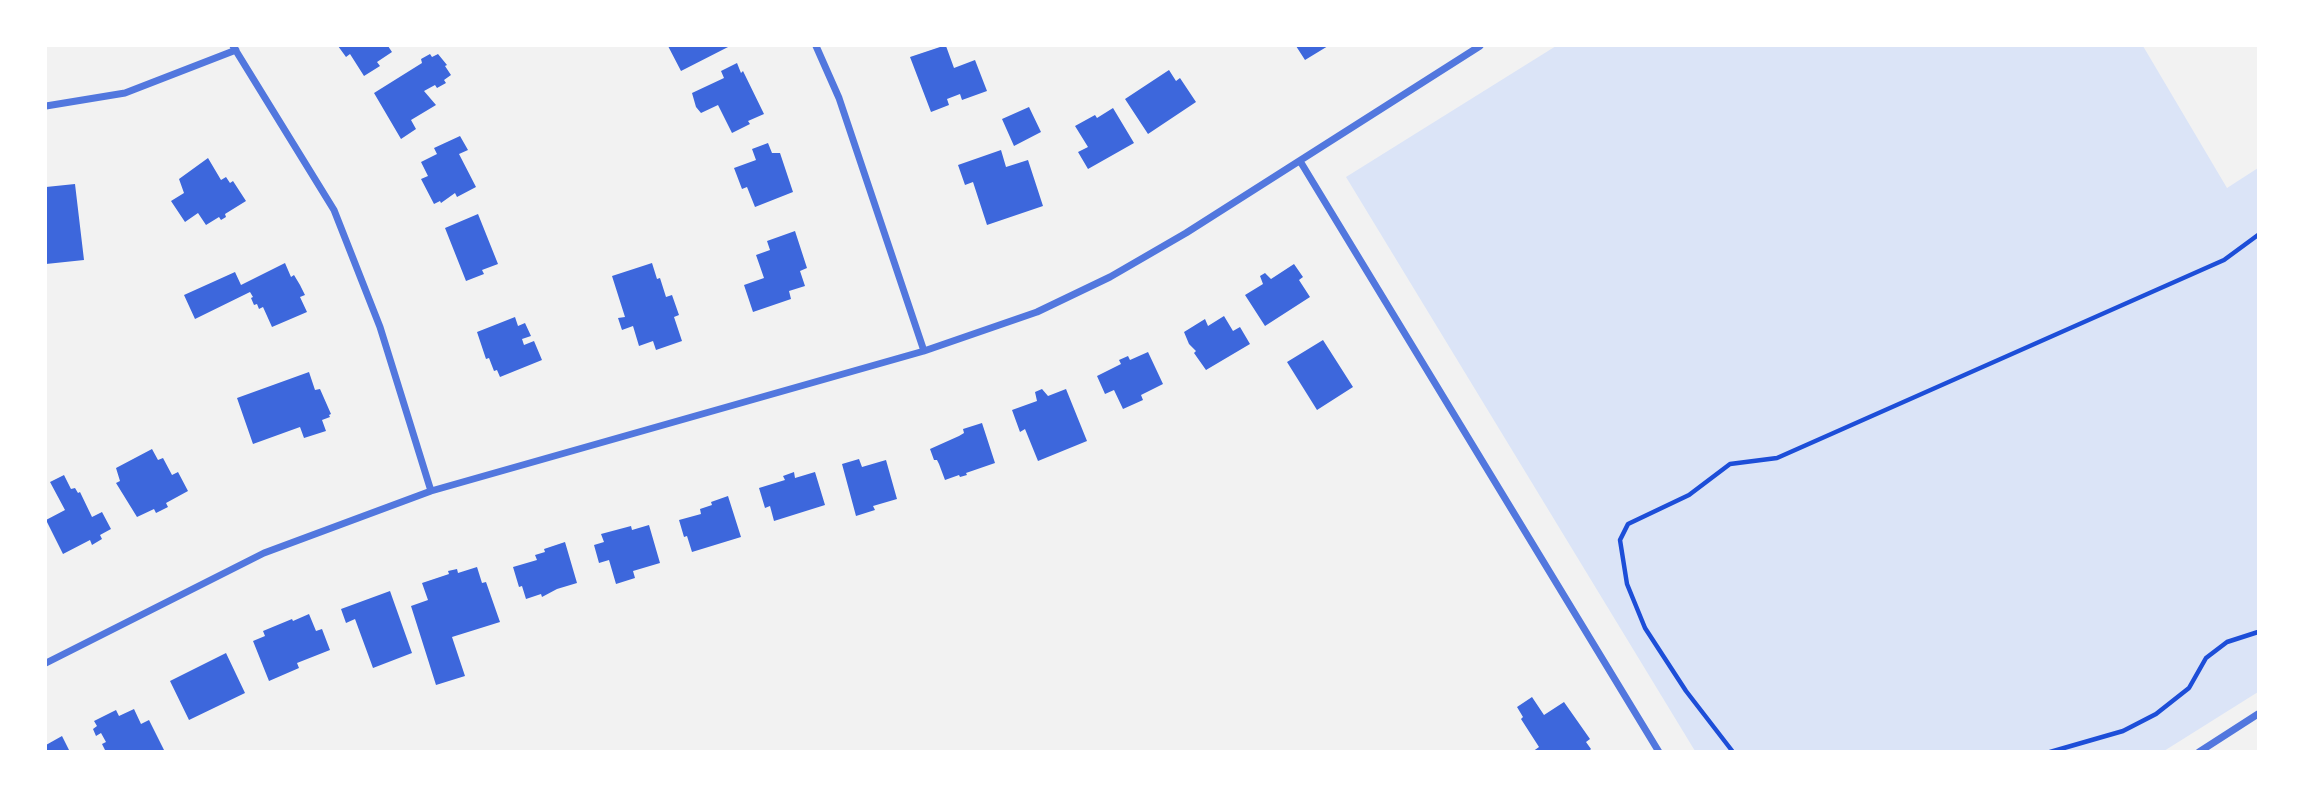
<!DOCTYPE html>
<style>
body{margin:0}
#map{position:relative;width:2304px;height:797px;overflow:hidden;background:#f2f2f2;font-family:Signika,sans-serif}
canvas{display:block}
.frame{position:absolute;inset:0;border:47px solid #fff;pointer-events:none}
</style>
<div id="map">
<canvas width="2304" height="797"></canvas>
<div class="frame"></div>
</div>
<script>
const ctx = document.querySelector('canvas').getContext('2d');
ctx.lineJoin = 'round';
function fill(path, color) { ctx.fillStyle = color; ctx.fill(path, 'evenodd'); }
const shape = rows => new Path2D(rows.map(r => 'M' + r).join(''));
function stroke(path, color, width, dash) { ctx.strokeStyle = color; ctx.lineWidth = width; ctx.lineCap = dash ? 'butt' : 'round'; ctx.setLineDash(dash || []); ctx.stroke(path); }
fill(shape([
 [1556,46,2143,46,2227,188,2258,168,2258,692,2164,751,1695,751,1346,177]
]), '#dbe4f7');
fill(shape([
 [338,46,388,46,392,52,377,62,380,66,364,76,350,54,346,57],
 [668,46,730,46,681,71],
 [943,46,946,46,954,68,975,60,987,91,962,100,960,94,947,99,949,105,931,112,910,57],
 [1296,46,1328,46,1305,60],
 [430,54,432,57,438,54,447,65,445,66,451,75,444,80,446,83,437,88,435,85,424,91,436,105,411,120,416,129,401,139,374,93,422,63,421,59],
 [737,63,741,73,743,71,764,114,748,121,750,124,732,133,718,105,701,113,696,107,692,93,724,78,721,71],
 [1169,70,1176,81,1180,78,1196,102,1148,134,1125,99],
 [1029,107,1041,132,1014,146,1002,119],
 [1113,108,1134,143,1088,169,1078,152,1088,147,1075,126,1095,115,1097,118],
 [460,136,468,150,459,154,476,187,457,197,455,193,441,203,440,201,434,204,421,179,428,176,421,162,437,154,434,148],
 [768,143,772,153,780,153,793,192,755,207,747,187,742,189,734,168,756,160,752,149],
 [1001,150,1006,167,1028,160,1043,206,987,225,973,182,965,185,958,165],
 [208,158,221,180,226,177,230,183,233,181,246,201,225,214,226,217,221,220,219,217,206,225,198,213,185,222,171,201,184,193,179,179],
 [75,184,84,260,46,264,46,187],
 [478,214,498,264,482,270,484,274,466,281,445,228],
 [795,231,807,268,800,271,805,286,789,291,791,299,753,312,744,285,764,278,756,255,770,250,767,241],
 [285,263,291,277,294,275,300,285,305,295,300,297,307,312,272,327,263,307,259,309,257,304,254,305,251,298,253,297,250,292,195,319,184,295,235,272,241,285],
 [652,263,657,279,660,278,666,297,672,295,679,315,674,317,682,341,656,350,653,341,639,346,633,326,622,330,618,318,625,317,612,276],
 [1294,264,1303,277,1299,280,1310,297,1265,326,1245,295,1263,284,1260,276,1265,273,1271,279],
 [1224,316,1233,331,1240,327,1250,344,1206,370,1194,353,1196,351,1189,344,1184,332,1205,319,1208,326],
 [515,317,518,326,525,323,531,336,522,339,524,345,534,341,542,360,500,377,497,370,494,371,489,358,486,359,477,332],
 [1323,340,1353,387,1317,410,1287,362],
 [1148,352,1163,384,1141,395,1143,400,1123,409,1114,390,1105,394,1097,376,1121,364,1119,360,1128,356,1130,360],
 [309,372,315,390,320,389,331,414,329,415,330,417,322,420,326,431,304,438,300,427,253,444,237,398],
 [1042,389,1048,396,1066,389,1087,441,1038,461,1025,429,1020,432,1012,410,1037,401,1035,392],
 [982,423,995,463,966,473,967,475,960,477,959,475,945,480,939,464,937,460,934,460,930,449,959,436,964,433,963,429],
 [152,449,158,460,163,458,172,475,178,472,188,491,166,503,168,507,156,513,154,509,137,517,116,483,120,481,116,468],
 [859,459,862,467,886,460,897,499,873,506,875,510,856,516,842,464],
 [794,472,795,478,815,472,825,505,774,521,770,506,765,508,759,488,785,480,783,476],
 [64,475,71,489,75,488,78,493,80,492,92,517,102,512,111,529,100,535,102,539,92,545,90,540,63,554,46,520,65,510,50,482],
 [728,496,741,537,692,552,687,536,684,537,679,520,701,514,700,509,712,505,711,502],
 [649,525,660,563,633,571,635,578,616,584,609,560,599,563,594,545,604,542,601,534,631,526,632,530],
 [565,542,577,583,557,589,542,597,541,594,526,599,522,586,519,587,513,567,537,560,535,555,545,552,544,549],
 [477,567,482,583,486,582,500,622,452,637,465,676,436,685,411,606,428,600,422,583,449,574,448,571,457,569,458,573],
 [390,591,412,653,373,668,355,619,346,623,341,609],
 [309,614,316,631,322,629,330,650,297,663,299,668,269,681,253,641,265,636,263,631,292,619,293,621],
 [226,653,245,693,189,720,170,681],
 [1532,697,1544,715,1564,702,1590,739,1586,742,1591,749,1588,752,1532,752,1539,747,1521,719,1523,717,1517,707],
 [134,709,141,724,149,720,165,752,106,752,102,744,106,742,101,733,96,736,93,729,97,726,94,721,116,710,119,716],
 [62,736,70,752,46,752,46,745]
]), '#3d67dc');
stroke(shape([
 [1733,752,1686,691,1645,628,1627,584,1620,540,1628,524,1689,495,1730,464,1777,458,2224,260,2258,235],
 [2050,752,2123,731,2156,714,2189,688,2206,658,2227,642,2258,632]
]), '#1d4ed8', 4.5);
stroke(shape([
 [233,46,334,210,380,327,431,491],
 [816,46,839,98,924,351],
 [46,106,125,93,236,50],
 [1300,161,1659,752],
 [46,663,264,553,431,491,924,351,1037,312,1110,277,1186,233,1480,46],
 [2199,752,2258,714]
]), '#5277de', 7);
</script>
